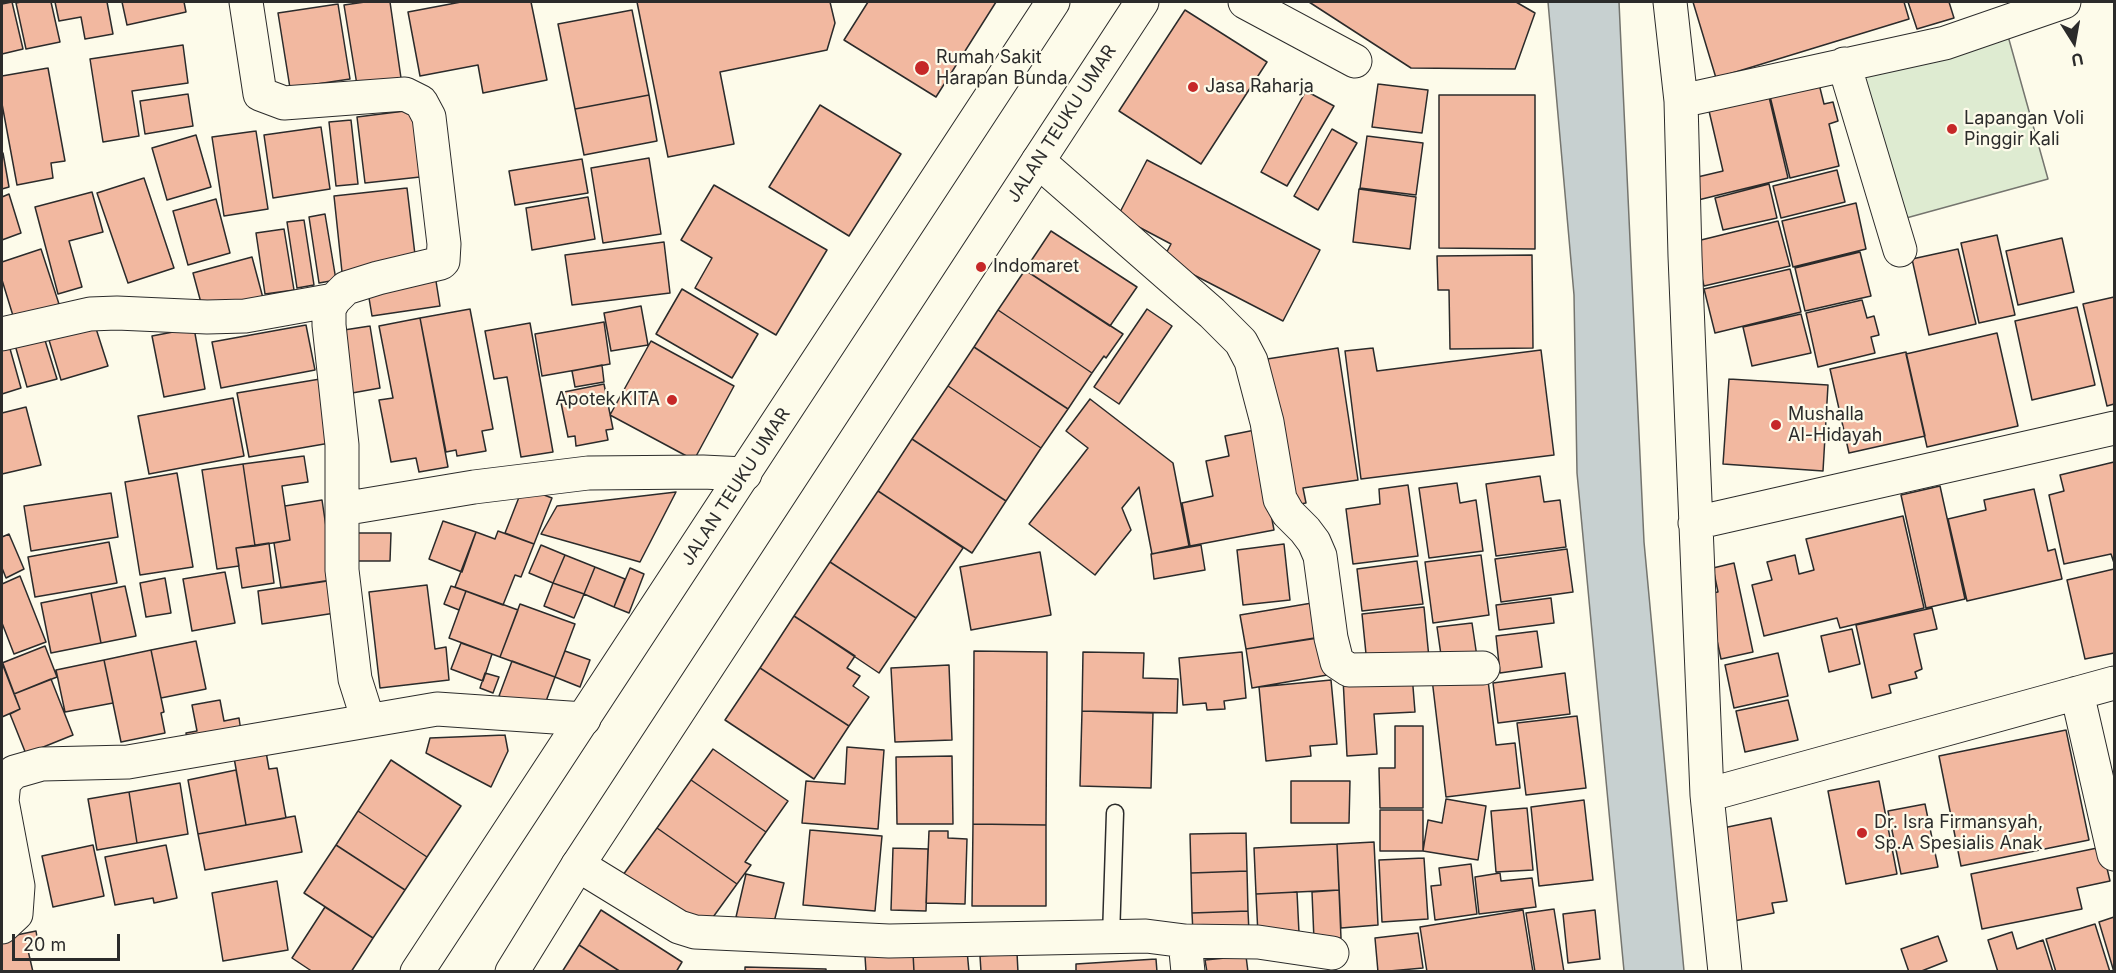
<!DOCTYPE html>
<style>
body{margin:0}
#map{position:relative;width:2116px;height:973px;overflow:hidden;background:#fdfbea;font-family:Inter,sans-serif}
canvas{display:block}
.frame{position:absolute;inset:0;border:3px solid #2b2b2b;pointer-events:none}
.north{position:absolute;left:2044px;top:12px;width:60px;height:60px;-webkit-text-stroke:4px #fdfbea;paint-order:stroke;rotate:169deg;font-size:16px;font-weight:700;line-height:24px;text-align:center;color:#2b2b2b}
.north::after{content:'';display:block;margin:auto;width:21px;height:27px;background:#2b2b2b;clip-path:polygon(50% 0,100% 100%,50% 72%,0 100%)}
.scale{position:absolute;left:12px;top:934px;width:108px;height:27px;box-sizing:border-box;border:3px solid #2b2b2b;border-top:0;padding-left:8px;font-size:18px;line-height:21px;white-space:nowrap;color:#2b2b2b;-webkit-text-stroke:4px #fdfbea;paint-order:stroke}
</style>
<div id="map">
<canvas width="2116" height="973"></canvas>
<div class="frame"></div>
<div class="north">U</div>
<div class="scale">20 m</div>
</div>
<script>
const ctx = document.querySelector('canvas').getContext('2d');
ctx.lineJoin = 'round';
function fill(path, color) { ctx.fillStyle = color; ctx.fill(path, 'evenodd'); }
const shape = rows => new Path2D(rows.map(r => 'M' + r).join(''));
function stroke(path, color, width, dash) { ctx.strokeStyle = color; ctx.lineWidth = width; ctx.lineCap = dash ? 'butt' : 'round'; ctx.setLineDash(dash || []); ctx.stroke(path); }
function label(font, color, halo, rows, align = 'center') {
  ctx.font = font + ' Inter,sans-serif'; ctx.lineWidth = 4.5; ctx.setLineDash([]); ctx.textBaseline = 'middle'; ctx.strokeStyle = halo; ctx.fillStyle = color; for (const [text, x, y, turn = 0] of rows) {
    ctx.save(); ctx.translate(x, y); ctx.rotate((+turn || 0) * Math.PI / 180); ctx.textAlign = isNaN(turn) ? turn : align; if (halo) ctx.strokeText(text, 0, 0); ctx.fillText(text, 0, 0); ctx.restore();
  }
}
const green = shape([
 [2008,36,2048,179,1899,220,1853,78,2008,36]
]);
fill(green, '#deebd1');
stroke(green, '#74746e', 1.5);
const water = shape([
 [1548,2,1619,2,1644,542,1684,971,1624,971,1577,473,1574,295,1548,2]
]);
fill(water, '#c7d0d0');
stroke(water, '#74746e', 1.5);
const building = shape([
 [12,2,23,49,2,54,2,4,12,2],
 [21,2,51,2,60,42,26,49,16,3,21,2],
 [55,2,107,2,113,34,85,39,81,17,59,21,55,2],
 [122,2,184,2,186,12,127,25,122,2],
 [365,2,390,2,401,78,357,85,344,5,365,2],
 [461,2,531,2,547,80,483,93,478,65,420,76,408,12,461,2],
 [637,2,830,2,835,23,827,50,720,72,734,144,668,157,637,2],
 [868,2,996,2,936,97,844,40,868,2],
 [1309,2,1516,2,1535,13,1515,69,1411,68,1309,2],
 [1693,2,1904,2,1909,19,1716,78,1693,2],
 [1908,2,1949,2,1954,18,1917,29,1908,2],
 [338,4,350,79,290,88,278,13,338,4],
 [632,10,649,95,575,109,558,24,632,10],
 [1185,10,1267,62,1201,164,1119,111,1185,10],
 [183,45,188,83,132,91,139,136,103,142,90,59,183,45],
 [48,68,65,161,51,163,53,178,17,185,2,104,2,76,48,68],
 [1816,72,1824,104,1833,102,1838,121,1829,124,1839,166,1790,178,1767,84,1816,72],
 [1378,84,1428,90,1422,133,1372,127,1378,84],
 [1766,84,1788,178,1694,201,1689,179,1723,171,1706,98,1766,84],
 [1306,91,1334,106,1287,186,1261,172,1306,91],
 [188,94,193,126,145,134,140,101,188,94],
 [649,95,657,141,584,155,575,109,649,95],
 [1439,95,1535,95,1535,249,1439,248,1439,95],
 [820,105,901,154,849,236,769,187,820,105],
 [413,110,420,177,365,183,357,117,413,110],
 [351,120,358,184,336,186,329,122,351,120],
 [321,127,330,189,273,198,264,135,321,127],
 [1332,129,1357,143,1318,210,1294,196,1332,129],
 [256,131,268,209,224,216,212,137,256,131],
 [196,135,211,187,167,200,152,148,196,135],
 [1367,136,1423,143,1416,195,1360,188,1367,136],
 [3,153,9,187,2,189,2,154,3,153],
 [649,158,661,234,603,243,591,168,649,158],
 [582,159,588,193,515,205,509,171,582,159],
 [1147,160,1320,250,1283,321,1163,259,1171,244,1118,216,1147,160],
 [1837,170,1845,202,1781,218,1773,186,1837,170],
 [144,178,174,268,128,283,97,193,144,178],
 [1769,184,1777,218,1723,230,1715,198,1769,184],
 [714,185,827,250,776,335,695,288,712,258,681,240,714,185],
 [407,188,416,263,342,272,334,196,407,188],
 [1359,189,1416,197,1410,249,1353,242,1359,189],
 [92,192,103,232,69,241,82,287,58,294,35,207,92,192],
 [9,194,21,233,2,240,2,197,9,194],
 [588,197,595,239,532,250,526,208,588,197],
 [216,199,230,253,188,265,173,211,216,199],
 [1856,203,1866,249,1793,267,1782,221,1856,203],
 [325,214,336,280,319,283,309,217,325,214],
 [304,220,314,285,297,288,287,222,304,220],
 [1778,221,1790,266,1704,286,1693,242,1778,221],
 [284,229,294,290,265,294,256,233,284,229],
 [1051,231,1137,287,1110,326,1025,270,1051,231],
 [1997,235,2015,315,1979,323,1961,243,1997,235],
 [2062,238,2074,292,2018,305,2006,251,2062,238],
 [664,242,670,293,572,305,565,255,664,242],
 [41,249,59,304,14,319,2,280,2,262,41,249],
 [1958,249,1976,324,1929,335,1912,259,1958,249],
 [1860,252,1871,296,1805,311,1795,268,1860,252],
 [1532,255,1533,348,1450,349,1449,290,1438,290,1437,256,1532,255],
 [252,257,263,298,204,314,193,273,252,257],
 [1790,269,1801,312,1715,333,1704,289,1790,269],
 [1025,270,1123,334,1106,358,1104,356,1092,373,998,310,1025,270],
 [435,275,440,306,372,316,367,286,435,275],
 [682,289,758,334,732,378,656,334,682,289],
 [2114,297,2114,404,2107,406,2083,304,2114,297],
 [1862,300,1867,318,1874,316,1879,335,1871,337,1875,353,1818,367,1806,313,1862,300],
 [641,306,648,345,611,351,604,313,641,306],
 [2077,307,2095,385,2032,400,2015,321,2077,307],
 [470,309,493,429,482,431,486,451,457,456,456,450,446,452,420,318,470,309],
 [1147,309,1172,326,1119,404,1094,387,1147,309],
 [998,310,1092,373,1068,409,974,347,998,310],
 [1801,314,1811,353,1752,366,1743,327,1801,314],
 [92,316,108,366,61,380,46,330,92,316],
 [420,318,448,467,419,472,416,458,391,462,379,400,393,398,379,326,420,318],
 [604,322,610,364,542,376,535,334,604,322],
 [530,323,553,452,521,457,507,377,494,379,485,331,530,323],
 [306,325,315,370,221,388,212,342,306,325],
 [370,326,380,388,341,395,331,332,370,326],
 [194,328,205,389,164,397,152,336,194,328],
 [1997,333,2018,426,1927,447,1906,354,1997,333],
 [44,337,57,379,27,387,15,345,44,337],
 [7,338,21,388,2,394,2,339,7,338],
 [651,341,734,386,694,460,610,415,651,341],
 [974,347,1068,409,1041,448,948,386,974,347],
 [1338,348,1358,480,1303,488,1306,503,1288,506,1267,359,1338,348],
 [1373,348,1377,371,1541,350,1554,455,1361,479,1345,351,1373,348],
 [1906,352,1925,436,1849,453,1830,369,1906,352],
 [602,365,604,382,575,387,572,371,602,365],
 [320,379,330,443,249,457,237,393,320,379],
 [1729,379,1828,385,1823,471,1723,464,1729,379],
 [604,384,613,429,606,430,608,440,576,446,575,436,568,437,559,393,604,384],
 [948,386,1041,448,1006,501,912,439,948,386],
 [233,398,244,456,149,474,138,416,233,398],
 [1090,399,1173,463,1189,546,1152,554,1139,487,1122,508,1131,530,1095,575,1029,524,1088,448,1066,431,1090,399],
 [26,407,41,465,2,474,2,413,26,407],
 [1255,430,1274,530,1190,546,1182,503,1213,496,1206,461,1229,456,1225,436,1255,430],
 [912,439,1006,501,972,553,878,491,912,439],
 [304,456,308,482,282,486,290,540,255,546,243,464,304,456],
 [2114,462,2114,563,2111,554,2064,564,2049,495,2064,491,2060,475,2114,462],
 [243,464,255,546,236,548,239,566,217,569,202,470,243,464],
 [177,473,193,567,140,575,125,482,177,473],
 [1540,476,1544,502,1560,500,1566,547,1496,556,1486,484,1540,476],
 [1457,483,1460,503,1476,500,1483,551,1429,558,1419,488,1457,483],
 [1408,485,1418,556,1353,564,1346,509,1380,504,1379,489,1408,485],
 [1940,486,1965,599,1926,608,1901,495,1940,486],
 [523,487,552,498,534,544,505,533,523,487],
 [2034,489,2048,551,2055,549,2062,579,1967,601,1948,519,1986,510,1984,500,2034,489],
 [878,491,963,548,916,618,830,562,878,491],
 [676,492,640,562,541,534,557,506,676,492],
 [111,493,118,537,31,551,24,506,111,493],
 [322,500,334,580,281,588,274,543,290,540,285,506,322,500],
 [1903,516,1924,608,1840,628,1837,618,1764,636,1752,585,1772,580,1767,562,1795,555,1799,574,1814,570,1806,539,1903,516],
 [443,521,476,532,462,572,429,559,443,521],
 [498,531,534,544,521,577,515,575,503,605,455,587,476,532,495,539,498,531],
 [353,533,391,533,390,561,353,561,353,533],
 [9,534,24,569,6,578,2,568,2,537,9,534],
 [109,542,117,583,35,597,28,557,109,542],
 [269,543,274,583,242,588,236,548,269,543],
 [1284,544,1290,600,1243,605,1237,550,1284,544],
 [541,545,565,555,553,583,529,573,541,545],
 [1201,545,1205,570,1154,579,1151,554,1201,545],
 [1567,549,1573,592,1501,602,1495,559,1567,549],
 [1040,552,1051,615,971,630,960,567,1040,552],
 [565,555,595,567,584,594,553,583,565,555],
 [1481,555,1489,615,1433,623,1425,562,1481,555],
 [1417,561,1423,604,1362,611,1357,569,1417,561],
 [830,562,916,618,879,673,794,616,830,562],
 [1734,563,1753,652,1721,659,1707,594,1718,592,1713,568,1734,563],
 [595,567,625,579,614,607,584,594,595,567],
 [630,568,644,574,629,613,614,607,630,568],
 [2114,569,2114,653,2085,659,2067,580,2114,569],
 [225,572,235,623,192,631,183,579,225,572],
 [20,576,46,642,14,654,2,623,2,584,20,576],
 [165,578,171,613,146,617,140,583,165,578],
 [338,579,342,612,262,624,258,591,338,579],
 [553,583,584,594,574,618,544,606,553,583],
 [427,585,435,649,446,647,449,680,380,688,369,592,427,585],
 [125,586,136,636,101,643,91,593,125,586],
 [451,586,466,591,459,610,444,604,451,586],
 [466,591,518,610,500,657,449,638,466,591],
 [91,593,101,643,51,653,41,603,91,593],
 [1551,598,1554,623,1499,630,1496,605,1551,598],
 [1312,603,1318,638,1246,649,1240,615,1312,603],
 [520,604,575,624,555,677,500,657,520,604],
 [1424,607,1429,658,1367,664,1362,614,1424,607],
 [1932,608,1937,629,1914,634,1922,669,1915,672,1917,678,1889,685,1891,693,1872,698,1856,625,1932,608],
 [794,616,855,656,847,668,860,676,853,686,869,697,849,726,760,668,794,616],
 [1472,623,1477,657,1442,662,1437,627,1472,623],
 [1852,629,1860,664,1829,672,1821,636,1852,629],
 [1537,631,1542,667,1500,673,1496,636,1537,631],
 [1327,636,1333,674,1252,688,1246,649,1327,636],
 [196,641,206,689,161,698,151,650,196,641],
 [461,643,492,654,483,681,451,669,461,643],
 [45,646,57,677,14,694,2,663,45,646],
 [151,650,164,712,161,713,165,733,121,742,104,660,151,650],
 [565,651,590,660,580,687,555,677,565,651],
 [974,651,1047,652,1046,825,973,824,974,651],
 [1083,652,1144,653,1143,678,1178,679,1177,713,1082,711,1083,652],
 [1242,652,1246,698,1224,701,1225,709,1207,710,1206,703,1183,705,1179,658,1242,652],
 [1778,653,1788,696,1734,708,1725,665,1778,653],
 [104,660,113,703,65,712,56,670,104,660],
 [2,661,20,709,2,717,2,661],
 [512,661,555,677,542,712,499,696,512,661],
 [949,665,952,740,895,742,891,668,949,665],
 [760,668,849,726,814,779,725,720,760,668],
 [1487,672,1496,745,1515,743,1520,788,1446,797,1432,679,1487,672],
 [485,673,499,677,493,693,480,688,485,673],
 [1565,673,1570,714,1498,723,1493,683,1565,673],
 [1412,674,1415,712,1374,714,1377,754,1347,756,1343,678,1412,674],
 [51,679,73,735,26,754,10,714,20,709,14,694,51,679],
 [1331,680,1337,744,1310,746,1311,756,1266,761,1259,687,1331,680],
 [220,700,224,721,239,718,242,738,189,749,186,733,197,731,192,705,220,700],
 [1788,700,1798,740,1745,752,1736,711,1788,700],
 [1082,711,1153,713,1151,788,1080,786,1082,711],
 [1577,716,1586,788,1526,795,1517,723,1577,716],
 [1395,726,1423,726,1423,808,1380,808,1379,768,1395,768,1395,726],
 [2066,730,2089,840,1961,866,1939,756,2066,730],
 [505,735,508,751,491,787,426,753,430,738,505,735],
 [265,746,269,769,277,768,286,818,246,825,233,752,265,746],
 [847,747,884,750,878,829,802,823,806,781,845,784,847,747],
 [713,749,788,801,766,832,691,780,713,749],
 [952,756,953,824,897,824,896,757,952,756],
 [391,760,461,806,427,857,358,811,391,760],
 [236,770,246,825,198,834,188,780,236,770],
 [691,780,766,832,745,862,751,865,737,884,657,828,691,780],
 [1291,781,1350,781,1349,823,1291,823,1291,781],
 [1879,781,1897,874,1846,884,1828,791,1879,781],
 [180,783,188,834,137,843,129,792,180,783],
 [129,792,137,843,97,850,88,799,129,792],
 [1446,799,1486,806,1478,860,1423,851,1428,820,1442,823,1446,799],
 [1584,800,1593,880,1539,886,1531,807,1584,800],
 [1925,804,1938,867,1901,874,1888,811,1925,804],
 [1527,808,1533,870,1496,872,1491,811,1527,808],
 [1380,810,1423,810,1423,851,1380,851,1380,810],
 [358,811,427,857,405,890,336,845,358,811],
 [295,816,302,852,205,870,198,834,295,816],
 [1771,818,1787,901,1772,903,1774,913,1729,922,1723,828,1771,818],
 [973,824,1046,825,1046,906,972,906,973,824],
 [657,828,737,884,703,931,623,875,657,828],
 [810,830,882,836,875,911,803,905,810,830],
 [929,831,948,831,948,838,967,839,965,904,926,903,929,831],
 [1246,833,1247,871,1191,873,1190,834,1246,833],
 [1374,842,1378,925,1341,928,1337,844,1374,842],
 [1337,844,1339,890,1256,894,1254,848,1337,844],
 [93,845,104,896,53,907,42,856,93,845],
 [166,845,177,898,154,903,153,898,115,905,105,857,166,845],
 [336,845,405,890,373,938,304,893,336,845],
 [2102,847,2110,881,2077,888,2082,909,1982,929,1971,874,2102,847],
 [893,848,928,849,926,911,891,910,893,848],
 [1424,858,1428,919,1382,922,1379,860,1424,858],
 [1471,864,1477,914,1435,920,1431,886,1441,885,1439,868,1471,864],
 [1247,871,1248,911,1192,913,1191,873,1247,871],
 [1500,873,1501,881,1532,878,1536,907,1479,914,1475,877,1500,873],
 [746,874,784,883,773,926,736,917,746,874],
 [277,881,288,950,223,961,212,893,277,881],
 [1339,890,1341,938,1314,940,1312,892,1339,890],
 [1297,892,1299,933,1258,935,1256,894,1297,892],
 [325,907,373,938,351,972,313,972,292,958,325,907],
 [1554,909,1564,972,1535,972,1526,913,1554,909],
 [601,910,682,962,676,972,621,972,579,945,601,910],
 [1523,910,1533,972,1427,972,1420,927,1523,910],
 [1595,910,1600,959,1568,963,1563,914,1595,910],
 [1248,911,1249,932,1193,933,1192,913,1248,911],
 [2114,917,2114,972,2099,922,2114,917],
 [2095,924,2110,972,2056,972,2046,939,2095,924],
 [36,931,38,943,27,946,33,972,2,972,2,938,36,931],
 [2012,932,2017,949,2043,940,2053,972,1998,972,1988,940,2012,932],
 [1418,933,1423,968,1378,972,1375,938,1418,933],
 [1938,936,1947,961,1919,972,1909,972,1901,949,1938,936],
 [579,945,621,972,562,972,579,945],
 [967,950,969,972,914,972,913,953,967,950],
 [913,953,914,972,866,972,865,956,913,953],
 [1017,953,1018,972,981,972,980,956,1017,953],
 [1246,956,1248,972,1207,972,1205,960,1246,956],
 [1156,959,1157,972,1076,972,1076,964,1156,959],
 [745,967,826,969,826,972,745,972,745,967]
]);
fill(building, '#f2b8a0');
stroke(building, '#2b2b2b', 1.5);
const lane = shape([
 [1111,937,1115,813]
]);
const street = shape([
 [246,2,260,94,284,103,405,94,421,102,429,117,444,244,443,261,441,263,378,278,346,288,334,300,329,309,329,325,342,445,342,570,355,679,368,720],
 [1245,2,1355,61],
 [1670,2,1681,101,1685,256,1707,795,1725,972],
 [1844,64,1900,250],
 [1681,101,1945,43,2064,2],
 [1038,161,1212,313,1241,342,1251,361,1267,422,1280,499,1288,513,1305,530,1314,542,1320,556,1331,638,1337,662,1349,670,1483,668],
 [2,334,90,314,117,313,207,317,245,316,334,300],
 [342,509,474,487,588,473,703,472,745,474],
 [1695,523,2114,428],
 [2077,693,2114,854],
 [1707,795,2114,683],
 [578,865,679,927,695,932,889,941,1146,936,1185,941,1188,972],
 [2,927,16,914,18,886,2,801,4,782,14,772,42,764,128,762,437,709,584,719],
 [1185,941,1258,942,1332,953]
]);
const highway = shape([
 [417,972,1053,2],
 [512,972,578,865,1142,2]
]);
stroke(lane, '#2b2b2b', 19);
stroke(street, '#2b2b2b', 35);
stroke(highway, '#2b2b2b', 35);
stroke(lane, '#fdfbea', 16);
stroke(street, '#fdfbea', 33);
stroke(highway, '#fdfbea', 33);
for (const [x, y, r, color] of [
 [922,68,8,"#c62828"],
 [1193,87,6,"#c62828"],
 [1952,129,6,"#c62828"],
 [981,267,6,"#c62828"],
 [672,400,6,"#c62828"],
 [1776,425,6,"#c62828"],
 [1862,833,6,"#c62828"]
]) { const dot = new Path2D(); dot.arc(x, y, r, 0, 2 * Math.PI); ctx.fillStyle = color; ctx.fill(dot); stroke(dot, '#fdfbea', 2); }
label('18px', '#2b2b2b', '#fdfbea', [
 ["Rumah Sakit",936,58],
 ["Harapan Bunda",936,79],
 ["Jasa Raharja",1205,87],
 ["Lapangan Voli",1964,119],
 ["Pinggir Kali",1964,140],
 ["Indomaret",993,267],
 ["Apotek KITA",660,400,"right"],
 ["Mushalla",1788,415],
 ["Al-Hidayah",1788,436],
 ["Dr. Isra Firmansyah,",1874,823],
 ["Sp.A Spesialis Anak",1874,844]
], 'left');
label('18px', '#2b2b2b', '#fdfbea', [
 ["JALAN TEUKU UMAR",1062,124,-57],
 ["JALAN TEUKU UMAR",736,487,-57]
]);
</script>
